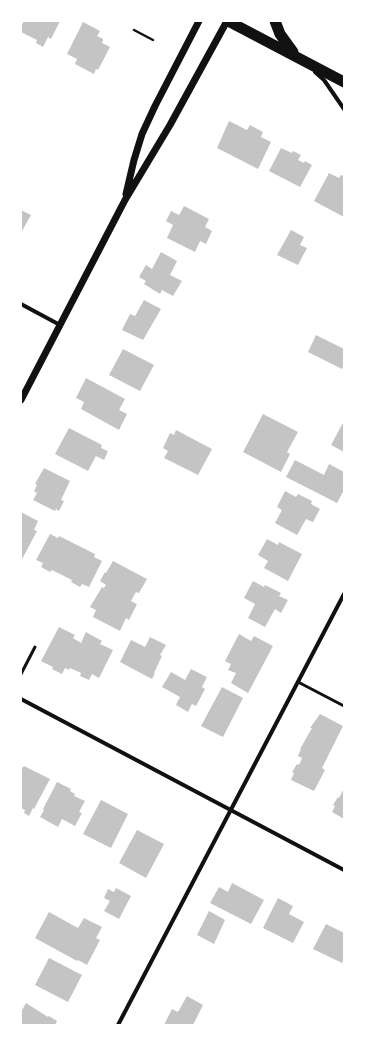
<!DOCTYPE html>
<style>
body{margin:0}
#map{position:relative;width:365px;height:1046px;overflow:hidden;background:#fff;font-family:Rubik,sans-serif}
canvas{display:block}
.frame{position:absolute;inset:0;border:22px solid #fff;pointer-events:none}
</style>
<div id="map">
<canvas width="365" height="1046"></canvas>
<div class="frame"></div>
</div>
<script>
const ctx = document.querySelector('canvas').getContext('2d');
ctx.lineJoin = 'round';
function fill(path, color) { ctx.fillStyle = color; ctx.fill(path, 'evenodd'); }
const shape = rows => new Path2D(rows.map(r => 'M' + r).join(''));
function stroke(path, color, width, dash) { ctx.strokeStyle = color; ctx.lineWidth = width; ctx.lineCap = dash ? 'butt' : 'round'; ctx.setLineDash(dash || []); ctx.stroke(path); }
fill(shape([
 [24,21,60,21,51,39,48,37,43,47,36,43,37,40,21,32,21,26],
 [83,22,100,31,97,36,103,39,102,43,110,47,98,70,96,69,94,74,75,64,77,59,67,54],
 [229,121,247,130,250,125,263,132,261,137,271,142,258,169,217,148],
 [281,148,292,153,293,151,301,155,298,160,304,163,305,161,312,165,300,187,269,171],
 [329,173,339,178,341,175,344,176,344,217,314,201],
 [184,206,209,219,205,227,212,231,206,244,200,241,195,252,167,238,173,225,166,221,171,211,179,215],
 [21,210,31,215,22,231,21,230],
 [291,230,304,237,300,245,307,248,298,265,277,255],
 [161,252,177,261,170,275,182,281,173,296,162,290,160,294,144,284,146,281,139,277,146,265,152,269],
 [144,300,161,309,143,340,122,330,130,314,135,316],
 [316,335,344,349,344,365,342,369,308,352],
 [123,349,154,365,140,391,109,375],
 [86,378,125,399,119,410,127,414,119,430,81,409,84,402,76,398],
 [263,414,298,432,287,452,290,454,281,472,243,452],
 [344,421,344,452,331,445],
 [69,428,102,445,101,448,108,451,104,460,96,456,88,471,55,454],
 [176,430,212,449,198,475,164,458,168,451,163,448,170,433,174,435],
 [295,460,324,475,329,464,344,472,344,490,337,503,286,477],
 [44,468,70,481,61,500,64,501,59,511,56,509,55,511,33,500,37,493,34,491,37,485,35,484],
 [285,491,296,497,298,494,312,501,311,504,320,509,313,522,306,519,297,535,275,523,282,510,277,507],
 [21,512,38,521,34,530,37,531,21,561],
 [50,534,58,538,59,536,95,554,94,557,102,561,89,587,82,584,80,587,71,582,72,580,52,570,50,572,41,567,43,563,36,560],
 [267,539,278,545,279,542,302,554,288,581,264,568,268,561,258,555],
 [113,561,147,579,139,593,136,592,131,601,137,604,129,620,126,618,120,631,93,617,96,610,90,607,102,587,104,588,106,585,100,581,105,572,106,573],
 [253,581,264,587,265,585,281,593,279,596,288,600,281,613,275,609,265,627,248,618,255,604,244,598],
 [59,627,75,635,73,638,81,643,86,632,102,641,100,644,113,650,99,678,92,674,89,680,80,676,81,673,70,668,69,670,65,668,62,674,52,669,53,667,41,661],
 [239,634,251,641,254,636,273,646,248,693,231,683,236,673,228,670,231,664,225,661],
 [150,637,166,645,160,655,162,656,154,673,155,673,152,679,120,662,131,640,145,647],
 [191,669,207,677,202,687,205,689,196,706,192,704,188,712,176,705,180,697,162,687,171,672,185,680],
 [222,687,243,698,223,737,201,726],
 [320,714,343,726,322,768,325,770,314,791,291,780,294,773,292,772,297,764,299,765,302,758,298,756,301,749,300,749,312,728,310,728],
 [24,766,50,779,34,809,33,808,29,816,24,813,25,810,21,808,21,769],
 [57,782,71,789,70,791,75,794,74,796,85,801,79,812,82,813,75,826,62,819,58,827,40,817,44,810,43,809],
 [344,788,344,819,332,812,335,806,333,805,338,797,339,798],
 [101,800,128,814,111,848,83,834],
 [137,830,164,844,146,878,119,863],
 [232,883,264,900,251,924,210,903,219,887,228,892],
 [116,888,131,896,119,919,104,911,110,901,104,898,108,889,114,892],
 [278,898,293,906,289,914,304,922,293,943,263,928],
 [209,911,225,920,214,944,197,935],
 [49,912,78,928,84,918,102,927,96,938,100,940,87,965,78,960,77,961,35,938],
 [326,924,344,933,344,959,342,963,313,949],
 [49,958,82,975,68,1002,35,985],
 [187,996,203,1005,193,1025,164,1025,172,1009,178,1012],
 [26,1003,48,1017,49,1016,57,1021,55,1025,21,1025,21,1012]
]), '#c4c4c4');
stroke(shape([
 [134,30,153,40]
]), '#111', 2.5);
stroke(shape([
 [21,674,35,647],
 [298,682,344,706]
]), '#111', 3);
stroke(shape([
 [315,72,324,80,344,109],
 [21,304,60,325],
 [21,699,344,870],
 [118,1025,344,594]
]), '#111', 4);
stroke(shape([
 [126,194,134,160,142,134,155,106,199,21],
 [21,400,125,200,170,125,227,21]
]), '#111', 7);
stroke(shape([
 [228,21,344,82],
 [275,21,280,34,293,52]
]), '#111', 11);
</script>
